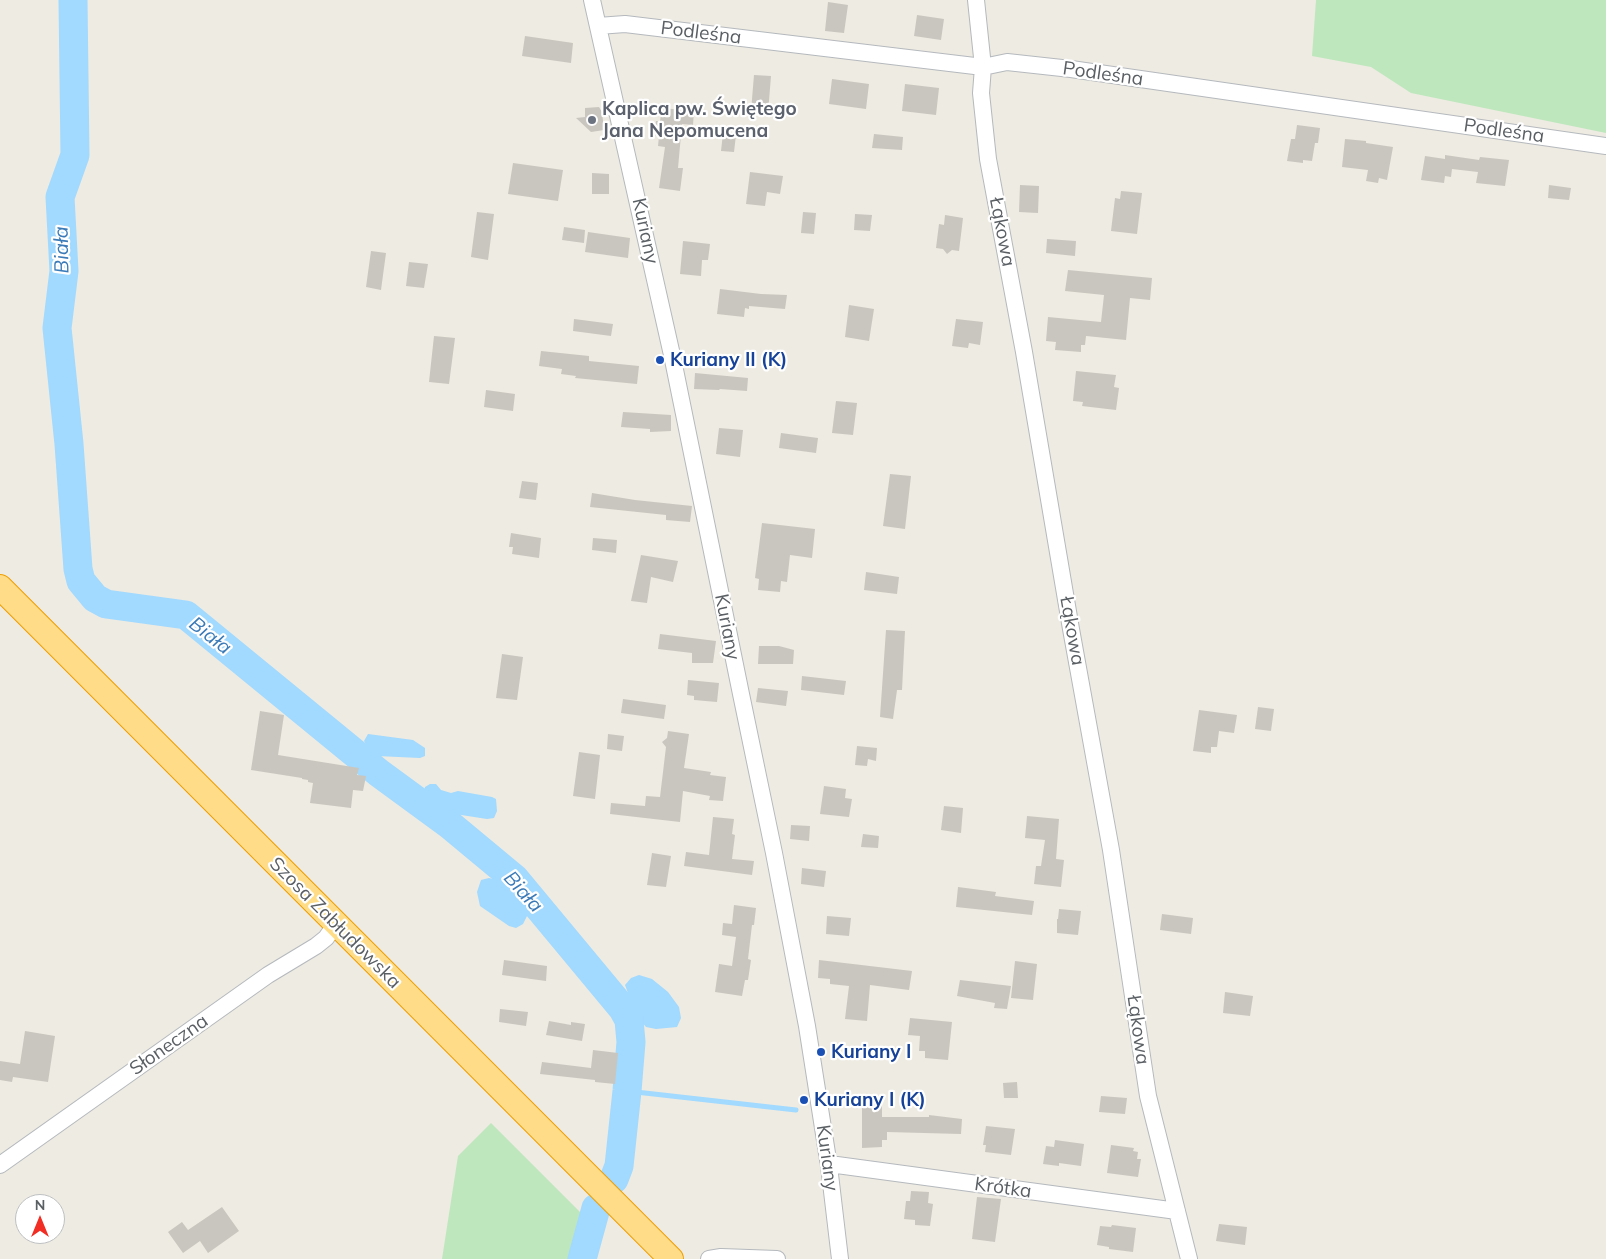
<!DOCTYPE html>
<meta charset="utf-8">
<style>
body{margin:0}
#map{position:relative;width:1606px;height:1259px;overflow:hidden;background:#eeebe2;font-family:Mulish,sans-serif}
canvas{display:block}
.north{position:absolute;left:15px;top:1194px;width:50px;height:50px;box-sizing:border-box;background:#fff;border:1px solid #bdbfc1;border-radius:50%;rotate:0deg;font-size:14px;font-weight:700;line-height:20px;text-align:center;color:#5a5f64}
.north::after{content:'';display:block;margin:auto;width:18px;height:22px;background:#f22e24;clip-path:polygon(50% 0,100% 100%,50% 72%,0 100%)}
</style>
<div id="map">
<canvas width="1606" height="1259"></canvas>
<div class="north">N</div>
</div>
<script>
const ctx = document.querySelector('canvas').getContext('2d');
ctx.lineJoin = 'round';
function fill(path, color) { ctx.fillStyle = color; ctx.fill(path, 'evenodd'); }
const shape = rows => new Path2D(rows.map(r => 'M' + r).join(''));
function stroke(path, color, width, dash) { ctx.strokeStyle = color; ctx.lineWidth = width; ctx.lineCap = dash ? 'butt' : 'round'; ctx.setLineDash(dash || []); ctx.stroke(path); }
function label(font, color, halo, rows, align = 'center') {
  ctx.font = font + ' Mulish,sans-serif'; ctx.lineWidth = 4.5; ctx.setLineDash([]); ctx.textBaseline = 'middle'; ctx.strokeStyle = halo; ctx.fillStyle = color; for (const [text, x, y, turn = 0] of rows) {
    ctx.save(); ctx.translate(x, y); ctx.rotate((+turn || 0) * Math.PI / 180); ctx.textAlign = isNaN(turn) ? turn : align; if (halo) ctx.strokeText(text, 0, 0); ctx.fillText(text, 0, 0); ctx.restore();
  }
}
fill(shape([
 [1316,0,1606,0,1606,133,1411,93,1371,67,1312,56],
 [491,1123,581,1213,573,1259,442,1259,458,1156]
]), '#bee7bd');
fill(shape([
 [368,734,413,740,425,748,425,756,420,758,377,756,370,752,364,741],
 [430,784,436,784,441,790,451,793,458,791,492,797,496,799,497,811,494,818,487,819,455,814,444,811,423,795,425,787],
 [489,878,502,881,528,914,523,924,516,928,509,926,480,906,477,892,481,880],
 [639,975,652,979,668,992,679,1007,681,1018,677,1027,656,1029,646,1027,636,1015,625,985,631,978]
]), '#a1d9ff');
stroke(shape([
 [627,1091,796,1110]
]), '#a1d9ff', 5);
stroke(shape([
 [73,0,75,155,60,197,64,271,57,328,69,444,78,569,81,581,95,598,106,604,186,615,379,773,450,825,515,879,623,1009,629,1020,631,1042,627,1091,619,1166,614,1179],
 [582,1259,596,1208]
]), '#a1d9ff', 29);
fill(shape([
 [828,2,848,5,844,33,825,31],
 [917,15,944,19,941,40,914,36],
 [525,36,573,43,571,63,522,56],
 [754,75,771,76,768,113,751,111],
 [832,79,869,84,866,109,829,104],
 [905,84,939,88,936,115,902,111],
 [599,107,602,112,604,130,591,132,576,118,585,117,585,108],
 [662,108,694,111,693,125,682,124,678,168,683,168,680,191,659,188,665,147,658,146,659,136,654,135,656,121,660,121],
 [1297,125,1320,128,1318,143,1315,143,1312,161,1303,160,1303,163,1287,161,1291,139,1295,139],
 [723,133,736,135,734,152,721,151],
 [874,134,903,137,902,150,872,148],
 [1345,139,1366,141,1366,143,1393,147,1387,180,1379,178,1378,183,1366,181,1368,170,1342,167],
 [1445,155,1479,160,1480,157,1509,160,1505,186,1476,183,1478,172,1452,169,1451,177,1445,176,1444,183,1421,180,1425,156,1445,159],
 [513,163,563,170,558,201,508,194],
 [750,172,783,176,780,194,767,192,765,206,746,204],
 [592,173,609,174,609,194,592,194],
 [1020,185,1039,186,1038,213,1019,212],
 [1549,185,1571,188,1569,200,1548,198],
 [1121,191,1142,193,1137,234,1111,231,1115,198,1120,199],
 [477,212,494,214,488,260,471,257],
 [803,212,816,213,814,234,801,233],
 [855,214,872,215,870,231,854,230],
 [945,215,963,218,959,251,952,250,947,254,943,249,936,248,939,224,944,225],
 [564,227,585,230,584,243,562,240],
 [588,232,630,238,628,258,585,252],
 [1047,239,1076,241,1075,256,1046,253],
 [683,241,710,244,708,260,702,260,701,276,680,274],
 [371,251,386,253,381,290,366,287],
 [409,262,428,264,424,288,406,286],
 [1068,270,1152,278,1150,300,1130,298,1126,340,1086,336,1085,345,1081,345,1081,352,1055,350,1056,342,1046,341,1048,317,1101,322,1104,295,1065,291],
 [720,289,761,294,787,295,785,309,749,306,749,309,745,308,744,317,717,314],
 [849,305,874,309,869,341,845,337],
 [574,319,613,324,611,336,573,331],
 [956,319,983,322,980,345,969,343,968,348,952,346],
 [434,336,455,338,449,384,429,382],
 [541,351,589,356,589,361,639,366,637,384,575,378,576,376,561,374,562,369,539,366],
 [1076,371,1116,375,1114,387,1119,388,1116,410,1082,406,1083,402,1073,401],
 [695,373,748,378,747,391,720,389,719,390,694,389],
 [486,390,515,394,513,411,484,407],
 [836,401,857,403,853,435,832,433],
 [623,412,671,415,671,431,650,432,650,429,621,427],
 [719,428,743,430,740,457,716,454],
 [781,433,818,438,816,453,779,448],
 [890,474,911,476,905,529,883,526],
 [522,481,538,483,536,500,519,498],
 [592,493,635,500,692,506,690,522,666,520,666,515,590,507],
 [762,523,815,529,812,558,790,555,787,582,781,581,780,592,758,590,759,579,755,578],
 [511,533,541,538,539,558,512,554,513,547,509,547],
 [593,538,617,540,616,553,592,550],
 [641,555,678,561,673,582,651,577,647,603,631,601],
 [866,572,899,577,897,594,864,590],
 [886,630,905,631,902,690,897,690,893,719,880,717],
 [660,634,716,641,713,663,692,663,692,653,658,649],
 [759,646,779,646,794,650,793,664,758,664],
 [502,654,523,657,517,700,496,698],
 [802,676,846,681,844,695,801,690],
 [688,680,719,683,717,702,694,700,694,696,687,695],
 [758,688,788,691,786,706,756,702],
 [623,699,666,705,664,719,621,713],
 [1258,707,1274,709,1271,731,1255,729],
 [1199,710,1237,715,1234,733,1219,731,1217,747,1211,747,1211,753,1193,751],
 [260,711,284,715,278,755,359,768,357,775,366,776,363,791,353,790,351,808,310,803,313,783,308,782,308,780,302,779,302,778,251,770],
 [668,731,689,734,684,768,711,772,710,775,726,777,723,801,709,800,710,796,683,791,680,822,610,814,611,803,645,806,646,796,660,797,666,747,662,742,667,738],
 [608,734,624,736,622,751,607,749],
 [857,746,877,748,876,761,868,759,867,766,855,765],
 [579,752,600,755,595,799,573,796],
 [824,786,846,789,845,798,852,799,849,817,820,814],
 [944,806,963,808,961,833,941,830],
 [1027,816,1059,819,1056,859,1064,860,1061,887,1034,884,1036,866,1041,866,1045,840,1025,838],
 [713,817,734,819,732,834,735,835,732,859,754,861,752,875,684,866,686,852,709,855],
 [791,825,810,826,809,841,790,839],
 [863,834,879,836,878,848,861,847],
 [652,853,671,856,666,887,647,885],
 [802,868,826,871,824,887,801,884],
 [958,887,996,892,995,896,1034,901,1032,915,956,907],
 [734,905,756,908,754,925,752,925,748,959,751,960,748,980,745,980,742,996,715,992,719,964,732,966,736,937,722,935,723,923,732,924],
 [1059,909,1081,911,1078,935,1057,933,1057,919,1058,919],
 [1162,914,1193,918,1191,934,1160,930],
 [827,916,851,918,849,936,826,934],
 [504,960,547,966,546,981,502,975],
 [819,960,912,971,909,990,870,985,867,1021,845,1019,849,986,830,984,830,979,818,978],
 [1015,961,1037,964,1033,1000,1011,998],
 [960,980,1011,986,1007,1009,994,1008,995,1003,957,996],
 [1225,992,1253,996,1250,1016,1223,1013],
 [500,1009,528,1012,526,1026,499,1022],
 [910,1018,952,1022,948,1060,925,1058,925,1051,919,1051,920,1036,908,1035],
 [549,1021,571,1025,571,1022,585,1024,582,1041,546,1035],
 [25,1031,55,1036,48,1082,13,1077,12,1082,0,1080,0,1061,20,1064],
 [593,1050,618,1053,615,1084,595,1082,595,1080,540,1074,542,1062,591,1068],
 [1017,1082,1018,1098,1004,1098,1003,1083],
 [1101,1096,1127,1098,1125,1114,1099,1112],
 [862,1097,882,1097,882,1117,929,1117,929,1115,962,1119,961,1134,887,1132,887,1140,882,1140,882,1147,862,1148],
 [986,1126,1015,1129,1011,1155,985,1152,986,1145,983,1145],
 [1055,1140,1084,1144,1081,1166,1059,1163,1059,1166,1043,1164,1046,1146,1054,1147],
 [1111,1145,1134,1148,1133,1151,1138,1152,1137,1159,1141,1159,1138,1177,1107,1173],
 [911,1191,929,1192,928,1203,933,1204,930,1226,915,1225,915,1220,904,1219,906,1201,910,1201],
 [977,1197,1001,1199,995,1242,972,1239],
 [222,1207,239,1231,208,1253,200,1241,183,1253,168,1232,182,1222,188,1230],
 [1219,1224,1247,1227,1245,1245,1216,1241],
 [1112,1225,1136,1228,1133,1252,1109,1249,1109,1247,1097,1245,1100,1226,1111,1227]
]), '#c9c6bf');
const minor = shape([
 [592,0,672,355,741,694,774,853,807,1026,829,1166,840,1259],
 [976,0,983,67,981,93,988,159,1024,352,1071,629,1111,850,1148,1096,1189,1259],
 [598,26,625,24,983,67,1007,62,1071,69,1606,146],
 [0,1165,268,975,316,946,326,938,336,924],
 [829,1166,837,1165,1177,1211],
 [709,1259,721,1257,777,1259]
]);
const highway = shape([
 [0,587,671,1259]
]);
stroke(minor, '#b5b9bd', 18);
stroke(highway, '#f09d00', 26);
stroke(minor, '#fff', 16);
stroke(highway, '#fd8', 24);
for (const [x, y, r, color] of [
 [592,120,5,"#6b7280"],
 [660,360,5,"#1a4fb4"],
 [821,1052,5,"#1a4fb4"],
 [804,1100,5,"#1a4fb4"]
]) { const dot = new Path2D(); dot.arc(x, y, r, 0, 2 * Math.PI); ctx.fillStyle = color; ctx.fill(dot); stroke(dot, '#fff', 2); }
label('19px', '#5a5f64', '#fff', [
 ["Podleśna",701,33,7],
 ["Podleśna",1103,74,8],
 ["Podleśna",1504,131,8],
 ["Kuriany",645,231,78],
 ["Łąkowa",1002,232,79],
 ["Kuriany",727,627,79],
 ["Łąkowa",1072,631,80],
 ["Szosa Zabłudowska",335,923,45],
 ["Łąkowa",1138,1030,82],
 ["Słoneczna",169,1045,-35],
 ["Kuriany",827,1158,82],
 ["Krótka",1003,1188,8]
]);
label('bold 19px', '#5b616d', '#fff', [
 ["Kaplica pw. Świętego",602,109],
 ["Jana Nepomucena",602,131]
], 'left');
label('bold 19px', '#164399', '#fff', [
 ["Kuriany II (K)",670,360],
 ["Kuriany I",831,1052],
 ["Kuriany I (K)",814,1100]
], 'left');
label('italic 20px', '#3a7ab7', '#fff', [
 ["Biała",62,250,-91],
 ["Biała",210,636,38],
 ["Biała",523,892,48]
]);
</script>
